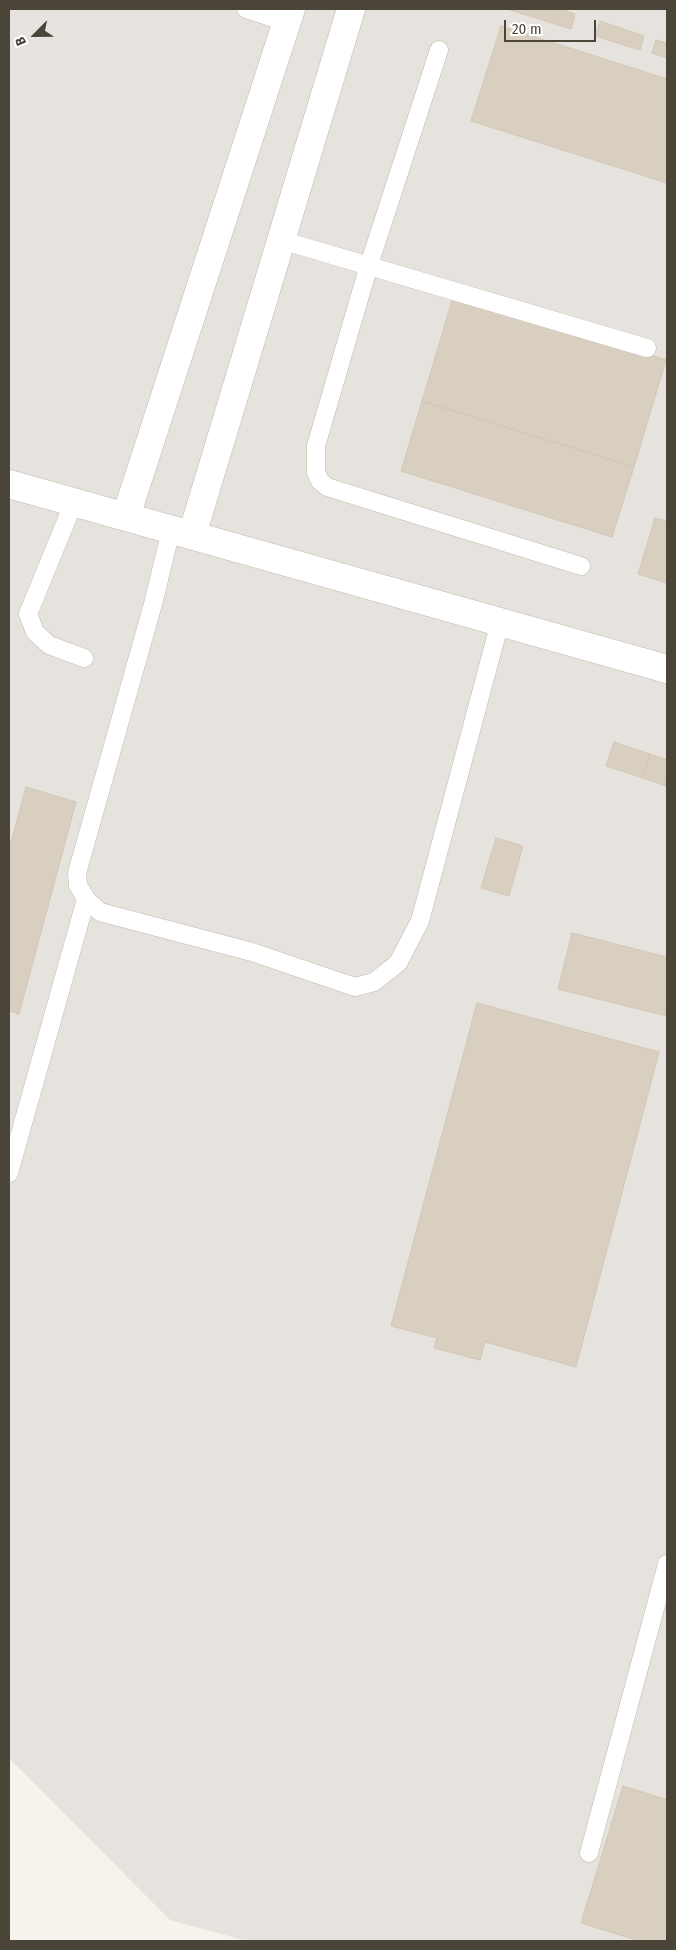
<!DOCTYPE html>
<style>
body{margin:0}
#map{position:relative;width:676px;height:1950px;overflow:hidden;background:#f6f3ec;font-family:"Fira Sans Condensed",sans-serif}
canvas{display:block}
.frame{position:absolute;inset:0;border:10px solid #4b4439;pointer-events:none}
.north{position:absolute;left:10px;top:10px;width:50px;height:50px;-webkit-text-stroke:4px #fff;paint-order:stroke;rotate:247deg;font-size:14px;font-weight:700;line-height:20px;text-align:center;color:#4b4439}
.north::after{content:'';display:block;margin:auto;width:18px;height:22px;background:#4b4439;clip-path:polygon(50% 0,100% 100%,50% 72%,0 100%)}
.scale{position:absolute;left:504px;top:20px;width:92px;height:22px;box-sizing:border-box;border:2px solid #4b4439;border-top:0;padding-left:6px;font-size:15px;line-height:18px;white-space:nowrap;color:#4b4439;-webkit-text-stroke:4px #fff;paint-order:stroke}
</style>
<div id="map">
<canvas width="676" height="1950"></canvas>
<div class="frame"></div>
<div class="north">B</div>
<div class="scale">20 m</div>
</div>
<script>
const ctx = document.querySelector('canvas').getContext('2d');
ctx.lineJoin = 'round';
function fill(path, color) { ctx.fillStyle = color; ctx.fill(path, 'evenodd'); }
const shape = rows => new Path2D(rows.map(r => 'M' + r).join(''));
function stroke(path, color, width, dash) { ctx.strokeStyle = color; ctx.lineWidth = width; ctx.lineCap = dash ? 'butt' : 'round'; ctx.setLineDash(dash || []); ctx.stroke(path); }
fill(shape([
 [9,9,667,9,667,1941,247,1941,170,1920,9,1758]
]), '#e6e2dd');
const building = shape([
 [507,9,560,9,575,14,571,29,507,9],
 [600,21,644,36,640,50,595,36,600,21],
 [501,26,667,79,667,183,471,121,501,26],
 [656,40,667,43,667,58,652,53,656,40],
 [454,294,666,360,634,467,422,401,454,294],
 [422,401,634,467,612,537,401,471,422,401],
 [655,518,667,521,667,583,638,574,655,518],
 [614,742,650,754,643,778,606,766,614,742],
 [650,754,667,760,666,786,643,778,650,754],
 [26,787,76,802,19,1014,9,1011,9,850,26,787],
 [496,838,523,846,509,896,481,888,496,838],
 [572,933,667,957,667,1016,558,989,572,933],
 [477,1003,659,1052,576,1367,485,1342,480,1360,434,1348,437,1338,391,1326,477,1003],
 [623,1786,667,1800,667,1941,639,1941,581,1923,623,1786]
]);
fill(building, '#d8cfc1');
stroke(building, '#d3c7b4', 1);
const lane = shape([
 [246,9,286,22],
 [439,50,369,265,316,446,316,472,320,481,327,487,581,566],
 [281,240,647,348],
 [74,502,28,614,35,632,49,645,84,658],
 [171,530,153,604,77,873,78,885,86,899,100,912,252,952,355,987,374,982,398,963,420,921,500,622],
 [9,1173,86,899],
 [589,1853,667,1564]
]);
const street = shape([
 [9,484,667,669],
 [126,516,291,9],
 [192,535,351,9]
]);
stroke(lane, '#c2bbae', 19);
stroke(street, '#c2bbae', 29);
stroke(lane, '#fff', 18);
stroke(street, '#fff', 28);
</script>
